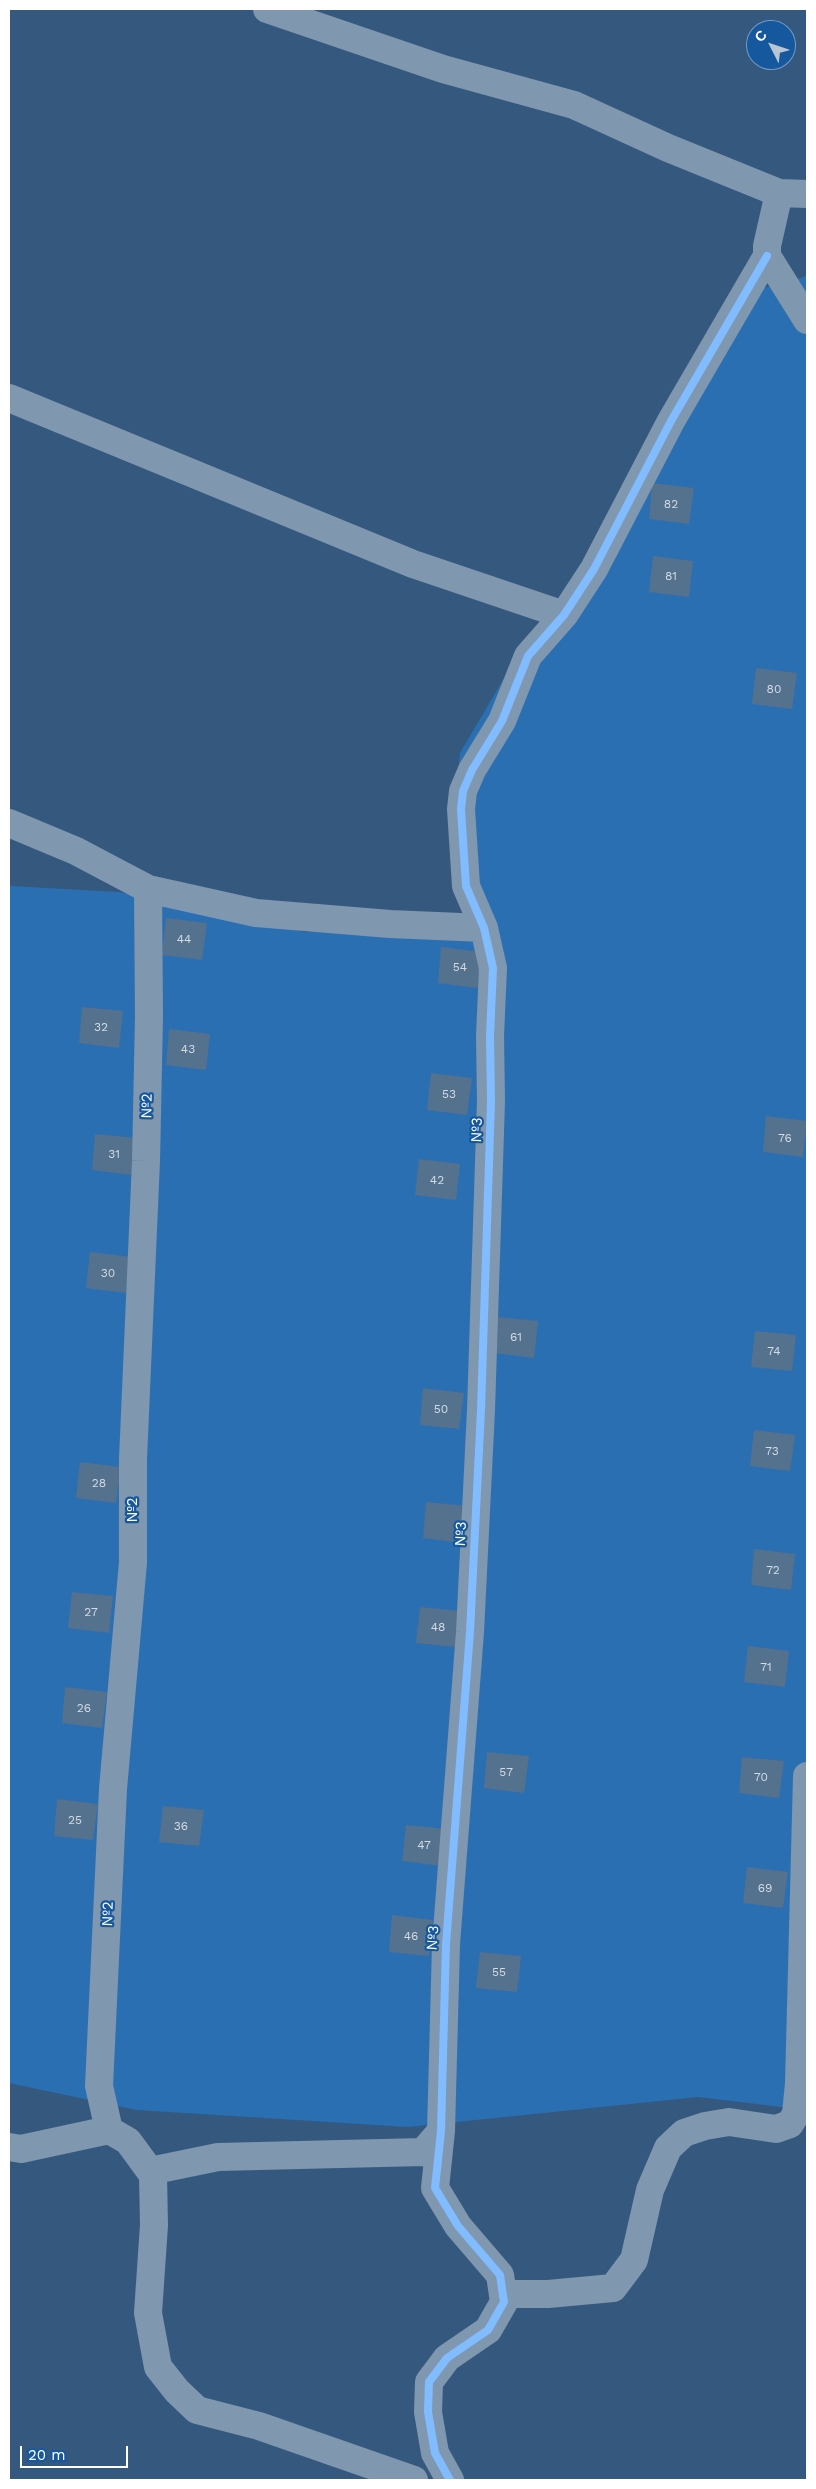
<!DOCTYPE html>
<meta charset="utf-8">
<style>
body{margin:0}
#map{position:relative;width:816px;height:2489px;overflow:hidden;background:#35597e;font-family:"Work Sans",sans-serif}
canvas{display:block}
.frame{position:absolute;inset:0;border:10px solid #fff;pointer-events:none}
.north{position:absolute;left:746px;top:20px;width:50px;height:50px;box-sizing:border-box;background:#16589d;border:1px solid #739bc4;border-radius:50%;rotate:311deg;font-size:14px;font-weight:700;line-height:20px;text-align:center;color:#fff}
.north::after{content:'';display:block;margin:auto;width:18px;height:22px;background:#b8c5d2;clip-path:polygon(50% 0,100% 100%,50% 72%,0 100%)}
.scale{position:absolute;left:20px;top:2446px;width:108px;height:22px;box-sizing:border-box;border:2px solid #fff;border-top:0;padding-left:6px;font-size:15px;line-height:18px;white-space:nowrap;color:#fff;-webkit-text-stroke:4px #16589d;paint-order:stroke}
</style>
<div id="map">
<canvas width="816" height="2489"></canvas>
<div class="frame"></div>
<div class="north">С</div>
<div class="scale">20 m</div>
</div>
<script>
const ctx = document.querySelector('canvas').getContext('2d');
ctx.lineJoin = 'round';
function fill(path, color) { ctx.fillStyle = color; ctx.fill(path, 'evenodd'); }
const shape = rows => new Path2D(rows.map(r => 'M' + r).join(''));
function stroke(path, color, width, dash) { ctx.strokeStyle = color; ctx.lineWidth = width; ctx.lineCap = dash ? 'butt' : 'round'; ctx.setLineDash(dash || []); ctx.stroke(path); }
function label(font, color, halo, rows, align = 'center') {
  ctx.font = font + ' "Work Sans",sans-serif'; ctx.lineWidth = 4.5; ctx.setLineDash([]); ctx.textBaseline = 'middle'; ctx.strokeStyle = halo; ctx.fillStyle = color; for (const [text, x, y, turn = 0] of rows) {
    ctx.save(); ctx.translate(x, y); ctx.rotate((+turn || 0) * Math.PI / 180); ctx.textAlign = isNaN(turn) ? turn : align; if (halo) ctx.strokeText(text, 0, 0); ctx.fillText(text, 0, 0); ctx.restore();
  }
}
fill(shape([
 [807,276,807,2110,698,2097,408,2127,137,2110,9,2083,9,886,119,892,305,932,432,920,471,940,454,818,460,753,503,680,577,608,735,296]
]), '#2b6fb3');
fill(shape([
 [652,483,694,488,689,524,649,519],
 [653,556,693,561,689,597,649,592],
 [756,668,797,673,792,709,752,704],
 [166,918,207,923,202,960,162,955],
 [441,947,482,952,478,988,438,983],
 [82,1007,123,1011,119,1048,79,1043],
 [169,1029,210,1034,206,1070,166,1065],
 [431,1073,472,1078,467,1115,427,1110],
 [766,1116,807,1121,803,1157,763,1152],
 [95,1134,136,1138,131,1175,92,1170],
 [419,1159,460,1164,456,1200,415,1195],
 [90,1252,131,1257,126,1293,86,1288],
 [497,1317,538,1321,534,1358,494,1353],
 [755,1331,796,1335,792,1371,751,1367],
 [423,1388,464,1393,459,1429,420,1425],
 [754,1430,795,1435,790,1471,750,1466],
 [80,1462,121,1467,116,1503,76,1498],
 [426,1502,467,1506,462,1543,423,1538],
 [754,1549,795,1554,791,1590,751,1585],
 [72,1592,113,1596,109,1633,68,1628],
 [420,1607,461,1611,456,1647,416,1643],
 [748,1646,789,1651,785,1687,744,1682],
 [65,1687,107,1692,102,1728,62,1723],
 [487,1752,529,1756,524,1793,484,1788],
 [742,1757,784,1761,779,1798,739,1793],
 [57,1799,98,1804,93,1840,54,1836],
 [163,1806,204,1810,199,1846,159,1842],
 [406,1825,447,1829,442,1866,402,1861],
 [747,1867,788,1872,783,1908,743,1903],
 [392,1915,433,1920,429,1956,389,1952],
 [480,1952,521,1956,517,1992,476,1988]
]), '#54718e');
stroke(shape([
 [267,9,443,69,574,105,668,148,779,193],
 [807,194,779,193,767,246,767,256,807,320],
 [9,398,413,564,564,615],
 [9,823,76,851,148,889,256,913,390,924,484,928],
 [109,2130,99,2086,113,1789,133,1562,133,1459,146,1161,149,1016,148,889],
 [9,2147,21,2149,109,2130,128,2141,150,2171,153,2175,154,2225,148,2313,158,2367,177,2391,197,2410,259,2426,414,2480],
 [150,2171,218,2157,423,2152,441,2131],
 [503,2294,548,2294,613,2288,634,2260,650,2190,668,2148,684,2133,705,2126,729,2122,776,2129,790,2124,796,2114,799,2084,807,1776],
 [450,2480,435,2453,428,2412,429,2382,447,2358,488,2330,504,2302,500,2275,458,2226,435,2188,441,2131,446,1944,470,1632,481,1410,491,1101,490,1036,493,968,484,928,466,886,461,809,463,791,472,770,502,721,528,656,564,615,594,569,671,421,767,256]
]), '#8097b0', 28);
stroke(shape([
 [450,2480,435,2453,428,2412,429,2382,447,2358,488,2330,504,2302,500,2275,458,2226,435,2188,441,2131,446,1944,470,1632,481,1410,491,1101,490,1036,493,968,484,928,466,886,461,809,463,791,472,770,502,721,528,656,564,615,594,569,671,421,767,256]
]), '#80bcff', 8);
label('12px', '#d4dce3', null, [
 ["82",671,504],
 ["81",671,576],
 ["80",774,689],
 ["44",184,939],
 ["54",460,967],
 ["32",101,1027],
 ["43",188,1049],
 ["53",449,1094],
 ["76",785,1138],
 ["31",114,1154],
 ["42",437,1180],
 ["30",108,1273],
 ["61",516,1337],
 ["74",774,1351],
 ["50",441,1409],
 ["73",772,1451],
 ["28",99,1483],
 ["72",773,1570],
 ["27",91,1612],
 ["48",438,1627],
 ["71",766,1667],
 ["26",84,1708],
 ["57",506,1772],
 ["70",761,1777],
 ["25",75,1820],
 ["36",181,1826],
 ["47",424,1845],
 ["69",765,1888],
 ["46",411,1936],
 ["55",499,1972]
]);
label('15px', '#fff', '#16589d', [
 ["№2",147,1106,-89],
 ["№3",477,1130,-88],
 ["№2",133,1510,-90],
 ["№3",461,1534,-87],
 ["№2",108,1914,-88],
 ["№3",433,1938,-86]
]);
</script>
